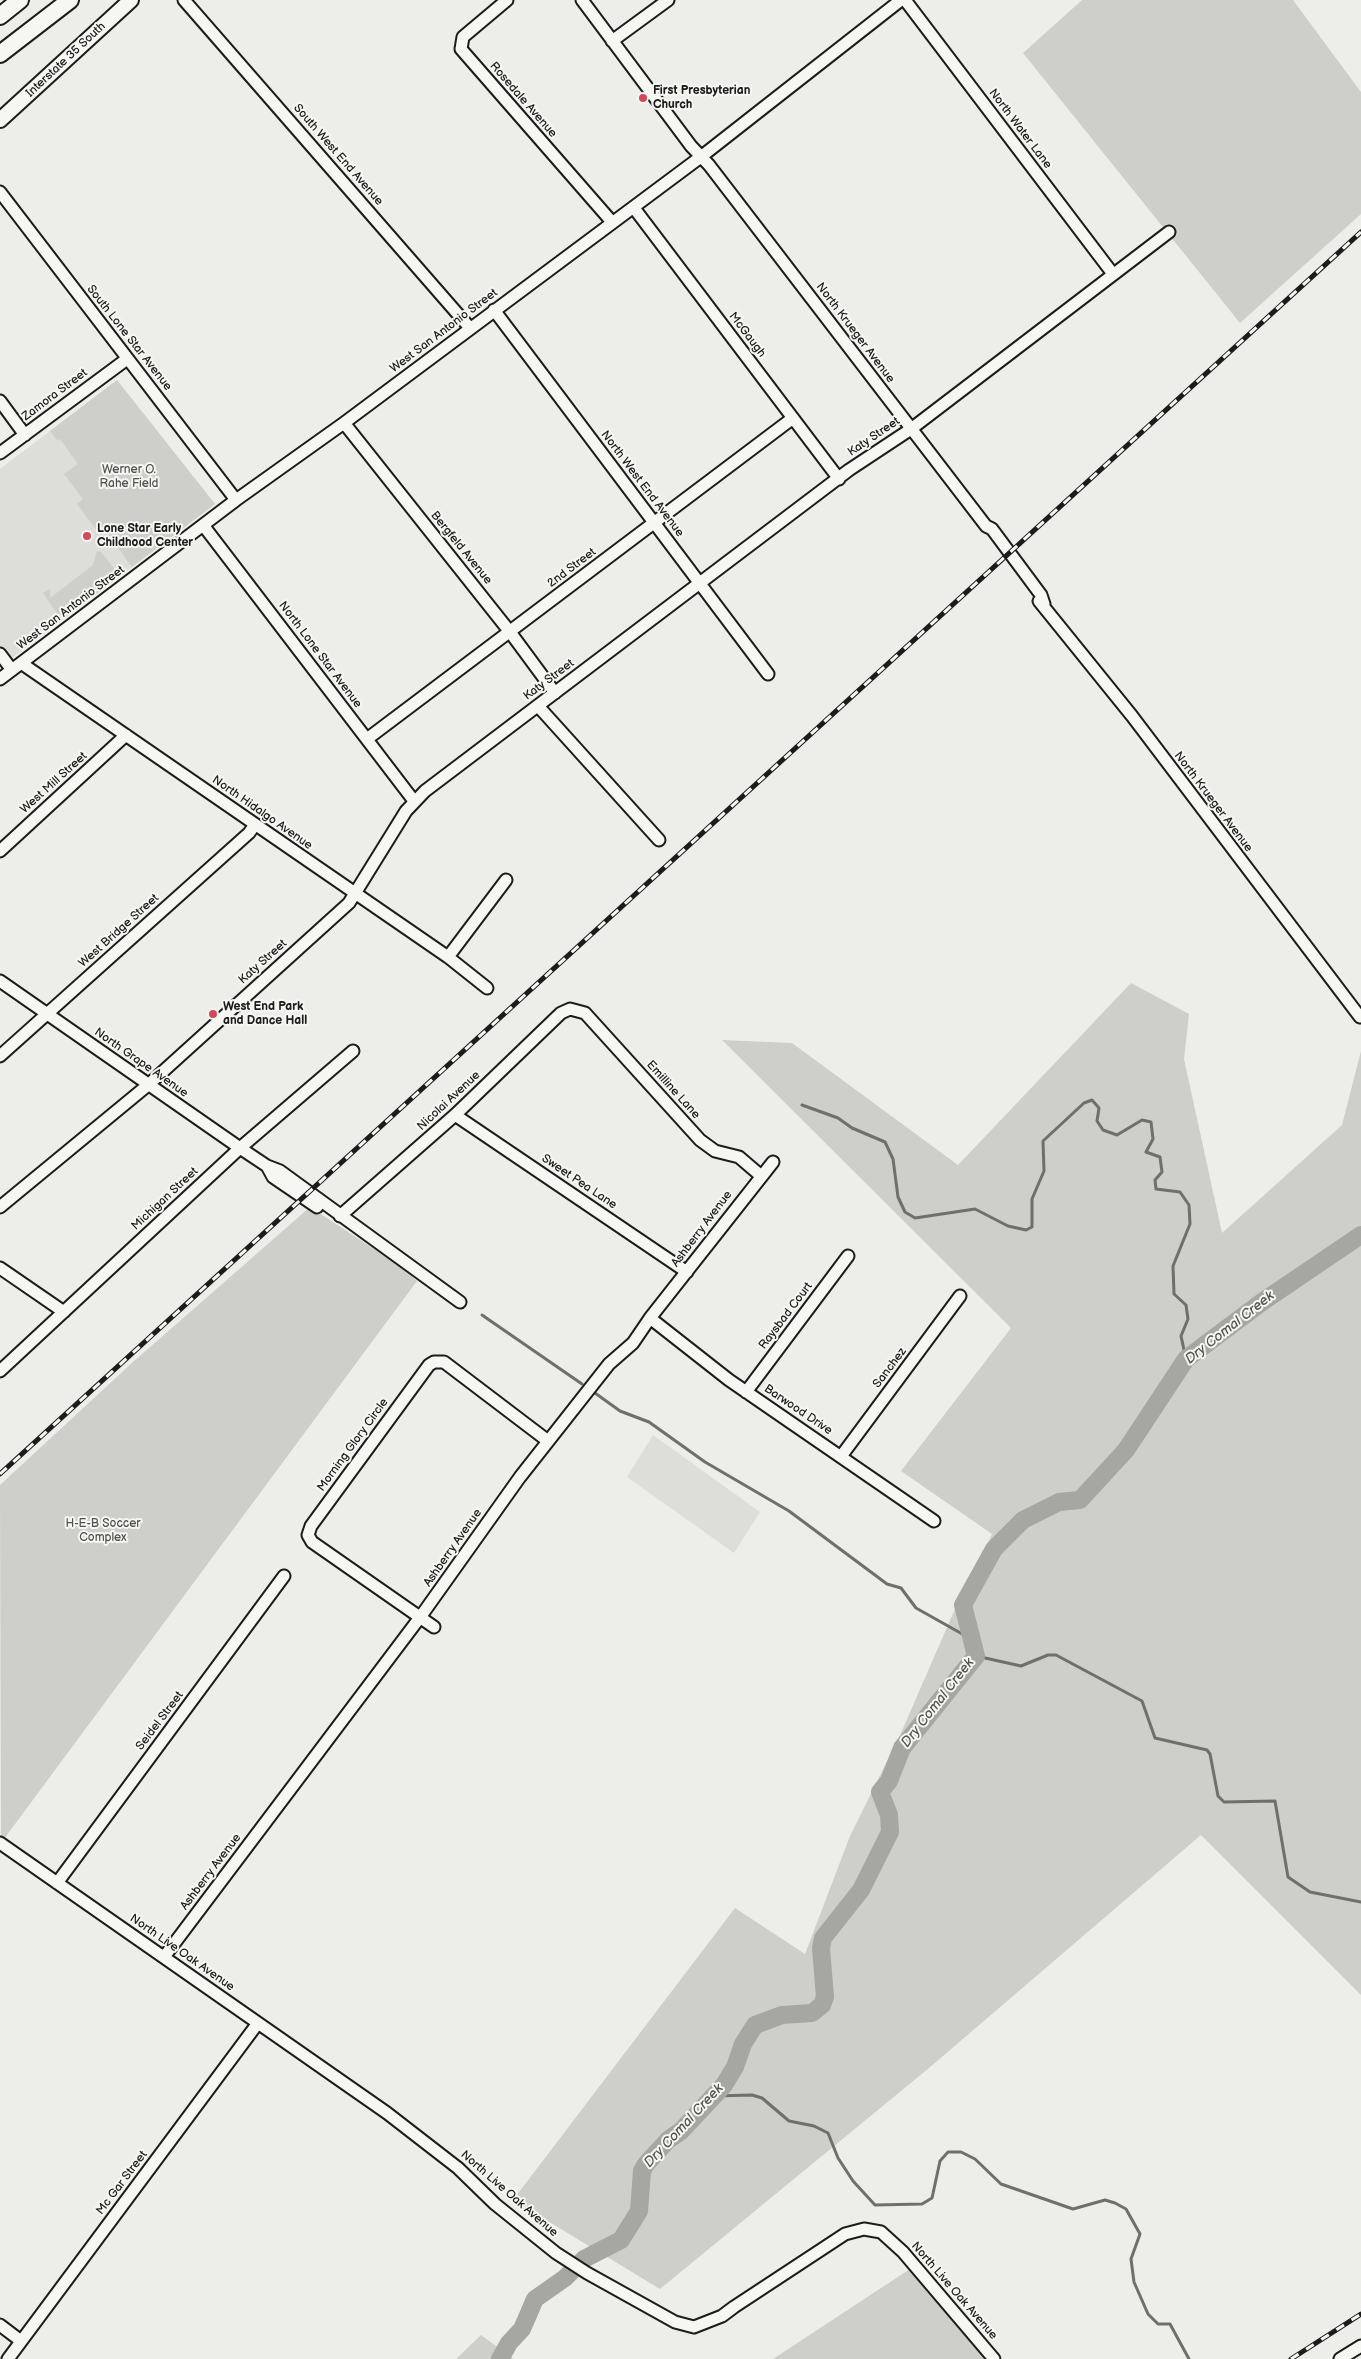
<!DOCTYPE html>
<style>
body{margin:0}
canvas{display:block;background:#edede9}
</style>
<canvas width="1361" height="2359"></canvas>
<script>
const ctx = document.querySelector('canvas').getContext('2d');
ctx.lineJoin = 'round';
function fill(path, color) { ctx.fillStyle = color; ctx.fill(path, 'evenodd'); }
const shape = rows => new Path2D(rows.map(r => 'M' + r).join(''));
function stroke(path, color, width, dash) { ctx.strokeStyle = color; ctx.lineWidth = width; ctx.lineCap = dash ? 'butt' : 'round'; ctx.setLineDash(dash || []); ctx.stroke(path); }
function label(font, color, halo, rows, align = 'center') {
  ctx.font = font + ' "Balsamiq Sans",sans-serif'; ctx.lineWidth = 4; ctx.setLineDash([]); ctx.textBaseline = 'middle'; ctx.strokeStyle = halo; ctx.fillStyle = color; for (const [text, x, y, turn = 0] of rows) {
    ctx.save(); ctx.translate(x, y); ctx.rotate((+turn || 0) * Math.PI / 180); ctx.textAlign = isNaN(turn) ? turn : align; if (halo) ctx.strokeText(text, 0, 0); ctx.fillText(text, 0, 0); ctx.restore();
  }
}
fill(shape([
 [117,380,215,504,8,661,0,650,0,469],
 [653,1435,760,1512,734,1553,627,1477]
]), '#ddddda');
fill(shape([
 [1082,0,1293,0,1361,92,1361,214,1240,323,1023,53],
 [117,380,215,504,132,567,106,531,100,535,77,504,83,499,64,474,78,464,60,439,58,441,50,431],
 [97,551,101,552,120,576,65,618,61,613,58,615,43,593,50,589,50,598,93,565],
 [1131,983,1189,1014,1184,1059,1222,1233,1342,1125,1361,1051,1361,1995,1201,1835,929,2068,660,2289,513,2200,735,1908,805,1954,850,1836,901,1733,955,1609,992,1534,901,1471,1011,1328,722,1040,792,1043,958,1165],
 [310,1207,394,1262,417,1281,1,1843,0,1485,133,1362],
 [910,2269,986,2359,773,2359],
 [481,2335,514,2359,456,2359]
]), '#cececb');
stroke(shape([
 [802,1105,838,1118,852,1128,885,1142,893,1159,898,1197,905,1212,915,1218,975,1209,1008,1226,1026,1230,1032,1227,1032,1199,1044,1171,1043,1141,1084,1103,1092,1100,1099,1108,1097,1121,1103,1130,1117,1135,1142,1120,1151,1122,1153,1139,1146,1152,1160,1157,1162,1172,1155,1180,1156,1189,1180,1192,1189,1205,1190,1224,1173,1266,1174,1294,1186,1305,1188,1319,1181,1336,1186,1359],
 [482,1315,582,1384],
 [595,1393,620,1411,649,1422,705,1462,789,1511,887,1584,901,1588,916,1608,973,1640],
 [976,1656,1021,1666,1048,1655,1056,1655,1142,1701,1155,1738,1207,1750,1210,1754,1218,1796,1224,1802,1275,1801,1288,1877,1310,1892,1361,1902],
 [713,2096,752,2095,762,2098,789,2121,814,2126,828,2133,838,2158,853,2181,875,2205,922,2204,932,2198,940,2161,948,2152,961,2152,975,2159,1001,2184,1073,2209,1105,2200,1115,2203,1126,2209,1140,2234,1131,2259,1134,2282,1148,2314,1158,2324,1170,2324,1189,2359]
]), '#6f6f6d', 3);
stroke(shape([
 [500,2359,509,2343,522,2329,535,2299,565,2278,584,2259,621,2240,639,2211,642,2171,646,2164,668,2140,681,2131,724,2085,735,2067,743,2044,755,2025,782,2015,812,2013,822,2005,825,1997,821,1948,823,1938,861,1890,890,1832,889,1815,880,1792,889,1781,902,1748,976,1656,963,1605,994,1549,1023,1520,1059,1502,1080,1500,1126,1450,1186,1359,1262,1302,1361,1235]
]), '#a6a6a3', 18);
const minor = shape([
 [184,0,470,328],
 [507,0,463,37,461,49,612,222],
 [582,0,691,146,709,165,986,526,992,529,1041,595,1044,604],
 [905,0,1113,274],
 [612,41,668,0],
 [0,192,236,500],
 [634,208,839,479],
 [494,310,768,674],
 [0,401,25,435],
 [344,423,510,632,555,693],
 [0,453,127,359],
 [203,525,414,801],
 [1039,601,1132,716,1360,1017],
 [0,654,12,670],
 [21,663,448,957,487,988],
 [0,679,236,500,344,423,702,156,901,0],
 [538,706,659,840],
 [367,739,793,418],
 [0,851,126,735],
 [448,957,506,880],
 [0,981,240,1148,267,1166,280,1171,460,1302],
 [0,1056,249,833,254,826],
 [455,1115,687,1272],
 [267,1166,273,1177,317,1207],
 [0,1207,148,1085,349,903,406,811,425,791,849,470,911,429,1169,232],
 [340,1216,455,1115,561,1013,570,1009,585,1013,700,1140,715,1151,739,1157,760,1175],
 [0,1268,64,1312],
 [650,1318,729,1380,934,1521],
 [0,1371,240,1148,353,1051],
 [746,1392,848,1256],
 [842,1455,960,1296],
 [434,1627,312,1542,308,1535,311,1526,429,1365,434,1362,444,1362,548,1441],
 [0,1843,387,2113,458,2168,495,2204,556,2253,587,2273,675,2322,694,2327,722,2316,734,2307,845,2234,864,2229,881,2232,903,2252,994,2359],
 [57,1883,284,1576],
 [164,1957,421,1616,520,1477,609,1364,633,1343,650,1318,773,1162],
 [0,2325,21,2341],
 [8,2359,258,2023],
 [1340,2359,1361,2346]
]);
const major = shape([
 [0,120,131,0]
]);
const highway = shape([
 [0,16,20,0],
 [0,54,70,0]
]);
stroke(minor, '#1c1c1c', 15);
stroke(major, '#1c1c1c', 18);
stroke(highway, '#1c1c1c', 20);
stroke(minor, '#f6f6f2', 11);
stroke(major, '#f6f6f2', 14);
stroke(highway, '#f6f6f2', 16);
const rail = shape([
 [0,1474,1361,232],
 [1291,2359,1361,2314]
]);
stroke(rail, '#1c1c1c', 5);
stroke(rail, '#f6f6f2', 3, [9]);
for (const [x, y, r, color] of [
 [643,98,5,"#d1495b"],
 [87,536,5,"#d1495b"],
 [213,1014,5,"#d1495b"]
]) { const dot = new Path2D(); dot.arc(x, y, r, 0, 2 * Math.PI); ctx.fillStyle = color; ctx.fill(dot); stroke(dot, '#f6f6f2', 2); }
label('12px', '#1c1c1c', '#f6f6f2', [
 ["Interstate 35 South",66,60,-43],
 ["Rosedale Avenue",523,100,49],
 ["North Water Lane",1020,129,53],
 ["South West End Avenue",338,155,49],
 ["West San Antonio Street",444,331,-37],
 ["North Krueger Avenue",855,333,53],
 ["McGaugh",747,335,53],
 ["South Lone Star Avenue",129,338,52],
 ["Zamora Street",55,395,-37],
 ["Katy Street",874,437,-34],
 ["North West End Avenue",642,484,53],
 ["Bergfeld Avenue",461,548,51],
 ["2nd Street",572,568,-37],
 ["West San Antonio Street",71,608,-37],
 ["North Lone Star Avenue",320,655,53],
 ["Katy Street",549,680,-37],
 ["West Mill Street",54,783,-42],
 ["North Krueger Avenue",1213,802,53],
 ["North Hidalgo Avenue",262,813,35],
 ["West Bridge Street",119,931,-42],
 ["Katy Street",263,962,-42],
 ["North Grape Avenue",141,1063,35],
 ["Emilline Lane",673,1090,48],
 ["Nicolai Avenue",449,1101,-43],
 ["Sweet Pea Lane",579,1182,34],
 ["Michigan Street",165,1199,-43],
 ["Ashberry Avenue",702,1229,-53],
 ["Raysbad Court",786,1316,-53],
 ["Sanchez",890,1368,-53],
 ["Barwood Drive",798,1410,34],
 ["Morning Glory Circle",353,1445,-54],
 ["Ashberry Avenue",453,1548,-55],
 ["Seidel Street",160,1721,-53],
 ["Ashberry Avenue",211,1872,-53],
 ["North Live Oak Avenue",182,1953,35],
 ["Mc Gar Street",122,2183,-53],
 ["North Live Oak Avenue",509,2194,41],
 ["North Live Oak Avenue",954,2291,49]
]);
label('bold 12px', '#1c1c1c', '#f6f6f2', [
 ["First Presbyterian",653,91],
 ["Church",653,105],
 ["Lone Star Early",97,529],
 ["Childhood Center",97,543],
 ["West End Park",223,1007],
 ["and Dance Hall",223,1021]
], 'left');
label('12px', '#515151', '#f6f6f2', [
 ["Werner O.",129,470],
 ["Rahe Field",129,484],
 ["H-E-B Soccer",103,1524],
 ["Complex",103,1538]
]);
label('italic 14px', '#535352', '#f6f6f2', [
 ["Dry Comal Creek",1230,1328,-38],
 ["Dry Comal Creek",938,1703,-52],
 ["Dry Comal Creek",684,2126,-47]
]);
</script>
